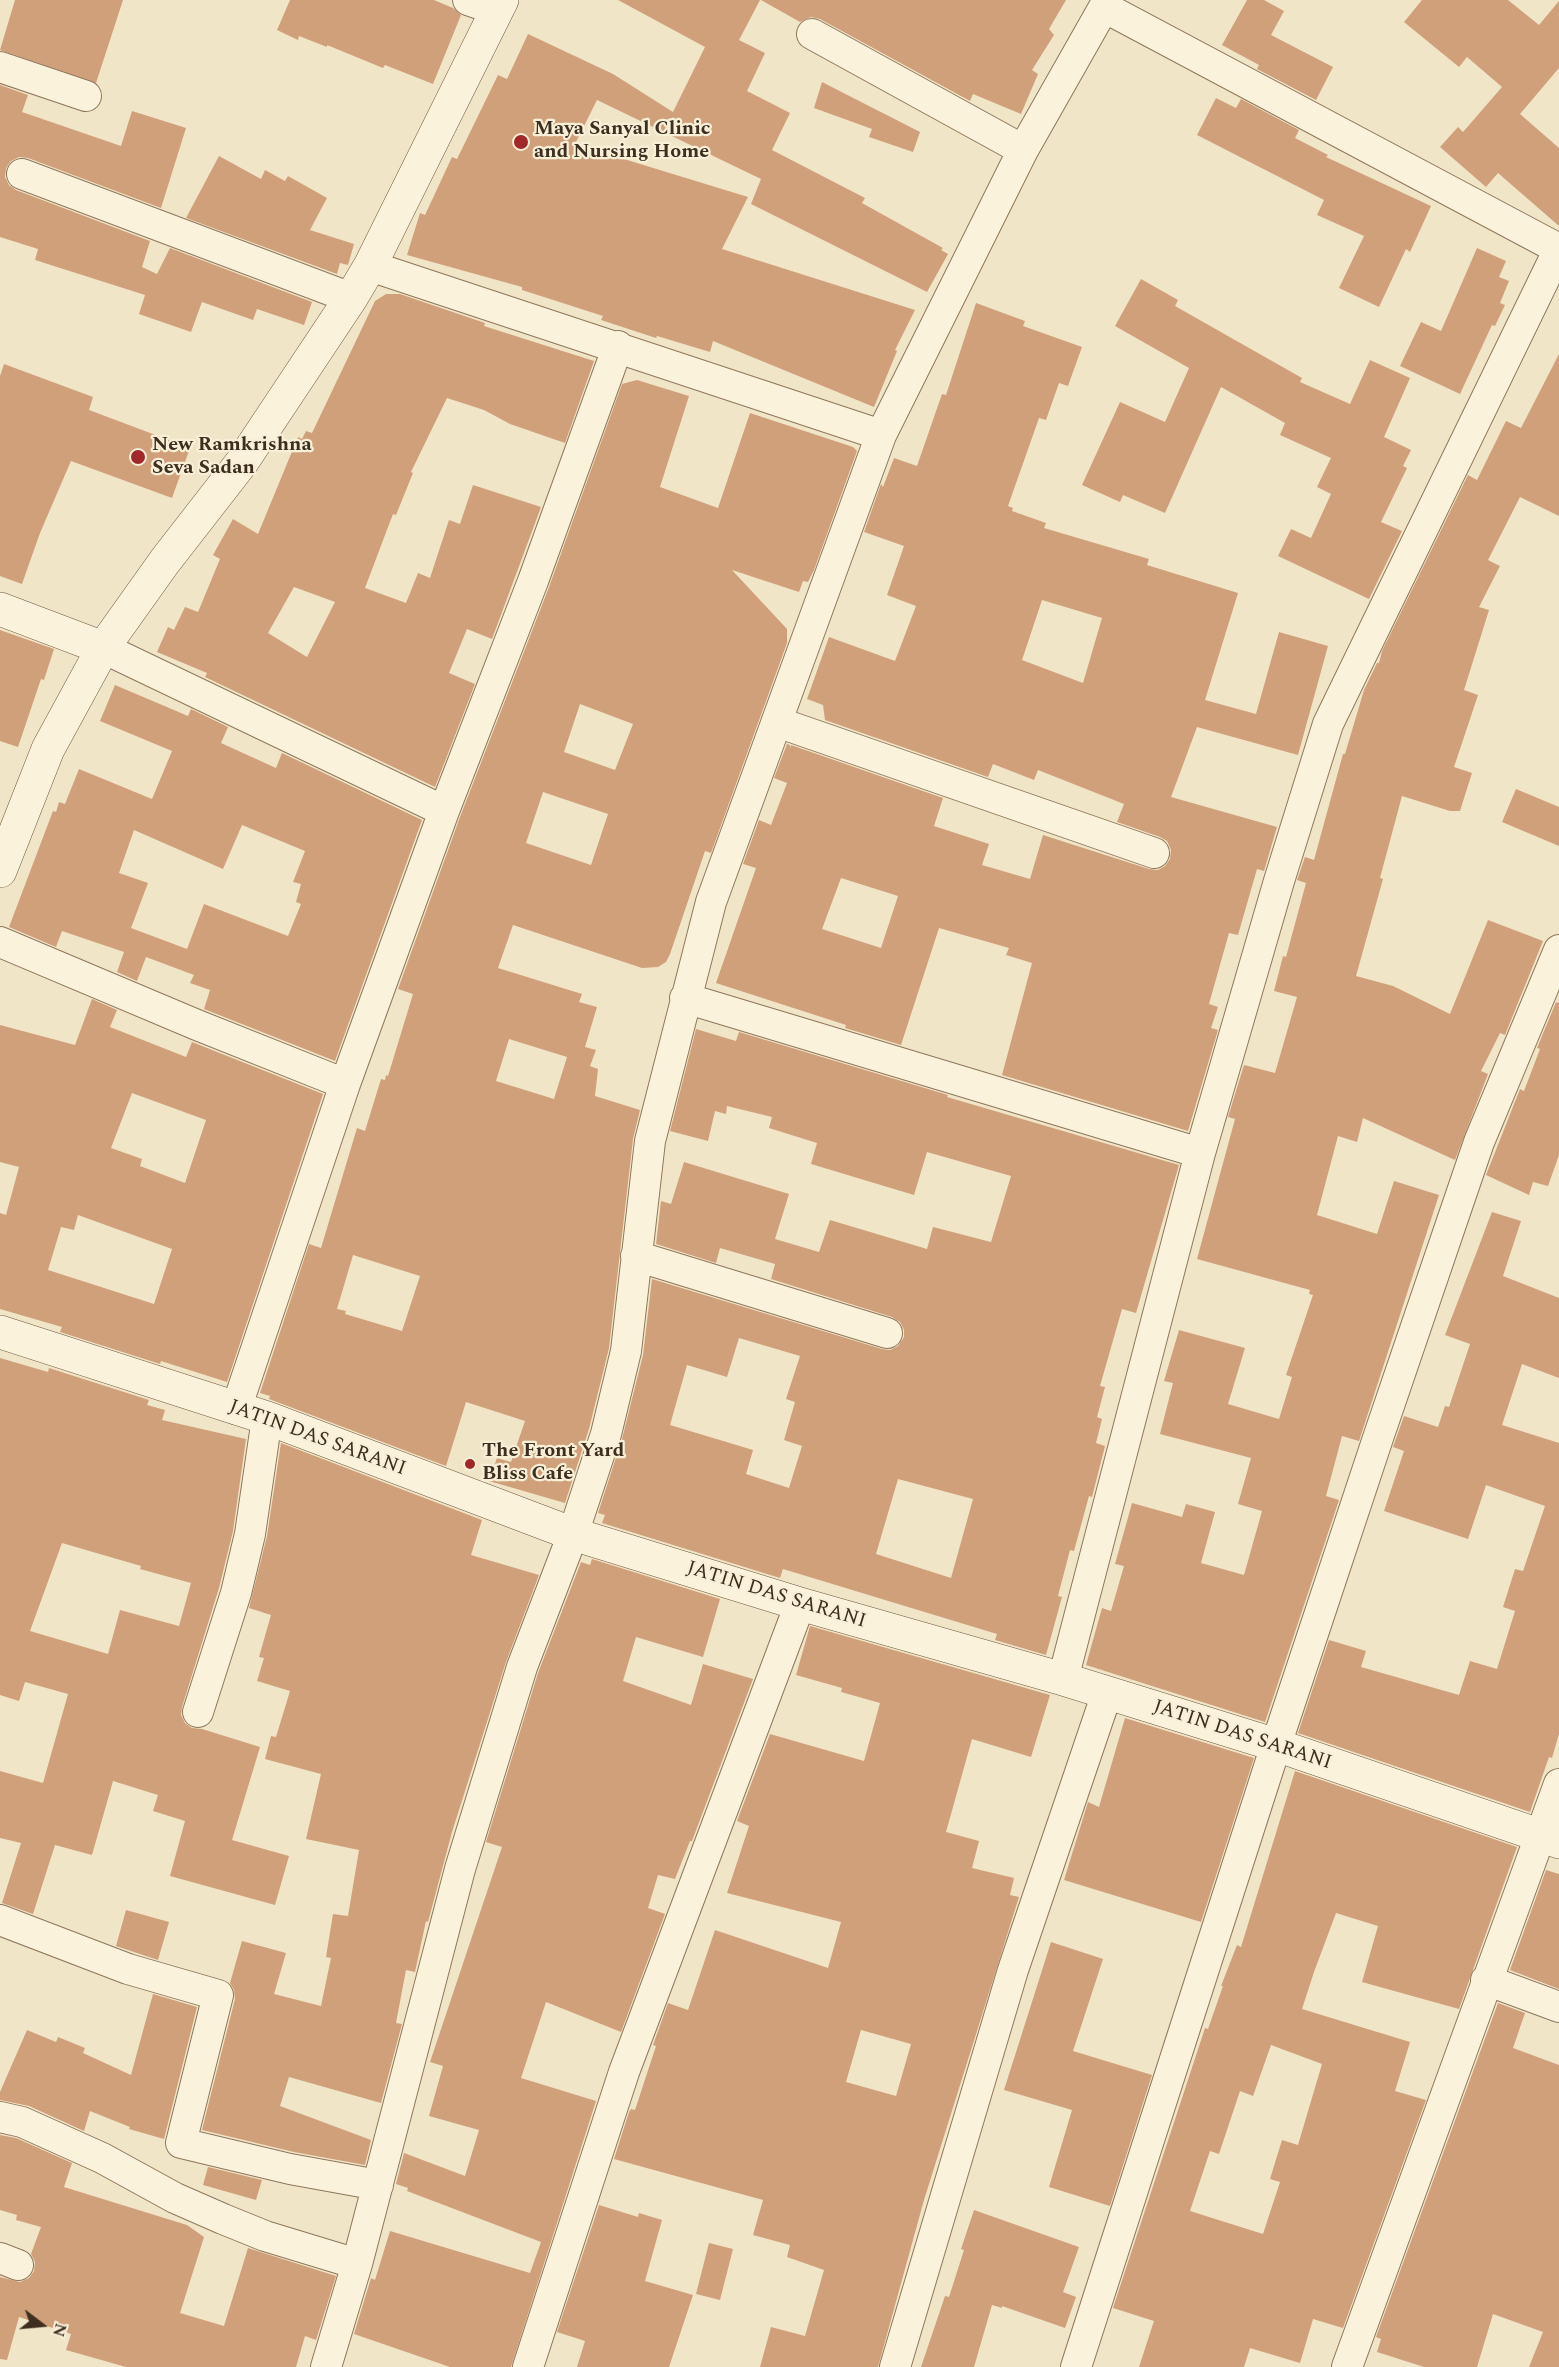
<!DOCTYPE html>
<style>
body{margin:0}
#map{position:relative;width:1559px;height:2367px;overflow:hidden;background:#f1e5c7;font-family:Spectral,serif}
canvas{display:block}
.north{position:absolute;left:12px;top:2295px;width:60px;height:60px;-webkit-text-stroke:4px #f8efd7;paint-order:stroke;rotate:106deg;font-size:16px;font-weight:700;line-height:24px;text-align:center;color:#3d2e1f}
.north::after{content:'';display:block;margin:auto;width:21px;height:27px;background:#3d2e1f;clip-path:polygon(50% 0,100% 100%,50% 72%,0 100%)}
</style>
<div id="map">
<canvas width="1559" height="2367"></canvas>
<div class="north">N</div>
</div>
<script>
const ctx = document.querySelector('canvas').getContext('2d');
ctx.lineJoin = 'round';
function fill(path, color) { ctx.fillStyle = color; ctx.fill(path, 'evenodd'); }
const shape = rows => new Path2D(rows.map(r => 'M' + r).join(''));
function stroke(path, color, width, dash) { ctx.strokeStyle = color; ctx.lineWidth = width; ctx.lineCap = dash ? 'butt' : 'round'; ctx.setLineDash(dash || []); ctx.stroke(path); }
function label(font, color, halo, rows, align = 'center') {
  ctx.font = font + ' Spectral,serif'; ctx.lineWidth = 4.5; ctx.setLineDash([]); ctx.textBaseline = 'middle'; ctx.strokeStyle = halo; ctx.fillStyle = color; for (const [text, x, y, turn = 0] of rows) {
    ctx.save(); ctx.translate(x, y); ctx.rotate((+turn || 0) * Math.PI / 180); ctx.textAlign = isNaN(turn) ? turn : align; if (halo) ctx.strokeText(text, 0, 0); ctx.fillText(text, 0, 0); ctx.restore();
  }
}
fill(shape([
 [15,0,123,0,96,83,0,50],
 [290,0,434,0,453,8,461,15,433,84,385,65,383,68,327,45,327,47,299,36,298,40,277,30],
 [618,0,760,0,739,40,765,53,747,91,790,113,772,150,865,198,862,203,943,248,941,250,948,254,927,292,751,204,761,179,597,100,575,144,748,197,722,249,915,310,895,350,897,351,874,407,713,341,710,352,657,336,656,338,601,320,603,316,522,290,522,287,407,255,420,213,425,215,452,157,457,159,498,75,507,79,528,34,613,74,673,112,705,47],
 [761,0,1066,0,1049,29,1054,35,1032,70,1038,74,1021,114,973,94,970,101,820,19,811,17,800,22],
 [1247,0,1264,0,1284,11,1271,35,1333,67,1316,100,1257,69,1259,65,1222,45],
 [1422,0,1508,0,1539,25,1559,1,1559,68,1520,114,1559,148,1559,226,1498,173,1486,187,1440,147,1458,127,1463,132,1502,87,1467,57,1459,67,1404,22],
 [822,82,920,132,913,152,869,137,872,129,814,108],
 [0,85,28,95,22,112,121,146,132,111,186,128,161,208,28,158,19,157,11,161,6,168,5,177,9,185,16,190,150,241,142,267,157,274,170,248,312,302,304,325,257,309,253,320,202,302,191,332,139,314,145,295,35,260,38,249,0,237],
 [1216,98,1236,108,1241,99,1299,130,1295,138,1328,155,1326,157,1431,206,1410,252,1406,249,1379,307,1339,288,1364,236,1317,215,1324,200,1197,135],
 [219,156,261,179,265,170,285,181,288,176,327,198,310,230,354,244,348,265,340,263,337,274,186,218],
 [1477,248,1506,261,1499,277,1509,281,1500,303,1505,305,1495,326,1492,325,1460,394,1400,366,1421,322,1441,331],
 [1141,279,1178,300,1175,306,1302,378,1300,382,1350,404,1370,360,1410,378,1384,437,1411,450,1403,466,1407,468,1381,522,1402,531,1369,599,1278,556,1291,529,1311,538,1331,494,1317,487,1331,458,1280,435,1285,423,1221,387,1165,513,1123,495,1120,502,1082,485,1120,402,1165,422,1189,368,1115,326],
 [386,294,400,294,485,323,484,326,594,361,565,443,510,424,484,410,447,398,411,472,413,473,396,515,393,514,365,588,406,603,418,573,430,578,449,520,460,524,473,485,541,507,492,639,467,629,449,673,475,684,435,787,205,677,207,673,157,652,168,627,174,630,185,607,198,612,220,559,213,555,233,519,258,534,298,437,302,439,306,431,312,433,375,301],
 [294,587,335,602,307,657,268,633],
 [976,303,1025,321,1023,326,1082,347,1068,386,1059,383,1046,420,1039,418,1008,506,1013,508,1012,511,1046,523,1044,528,1149,559,1147,565,1238,593,1205,700,1256,714,1279,632,1328,646,1298,755,1197,727,1171,797,1277,827,1264,871,1257,869,1238,935,1229,933,1209,1004,1218,1007,1211,1028,1218,1030,1188,1131,1002,1075,1032,963,1006,955,1009,948,939,928,901,1045,845,1028,846,1025,716,983,756,868,743,864,759,820,771,825,787,783,774,778,787,744,790,745,790,749,791,745,943,798,934,826,989,844,982,865,1030,879,1043,835,1149,869,1158,870,1165,866,1170,859,1171,850,1167,841,1160,837,1117,822,1124,804,1038,770,1034,780,993,764,988,777,825,720,823,705,807,699,829,637,895,661,916,606,887,595,904,546,864,532,881,484,883,487,894,458,917,466,942,394,946,395],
 [1042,600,1102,618,1083,683,1022,660],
 [841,878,898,896,881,948,822,929],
 [1559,354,1559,516,1520,497,1488,560,1500,566,1479,607,1489,610,1464,690,1478,695,1454,767,1472,773,1460,811,1450,811,1402,796,1380,878,1383,879,1356,976,1393,986,1450,1014,1488,920,1543,941,1505,1035,1500,1033,1481,1071,1488,1074,1455,1160,1363,1118,1357,1142,1338,1136,1317,1215,1377,1234,1394,1181,1439,1195,1359,1441,1342,1436,1326,1496,1339,1500,1265,1722,1086,1665,1102,1608,1111,1611,1124,1566,1115,1564,1132,1503,1182,1517,1186,1504,1215,1512,1201,1563,1244,1575,1262,1511,1238,1504,1251,1458,1160,1434,1173,1383,1164,1381,1179,1330,1245,1348,1228,1404,1279,1419,1292,1377,1286,1375,1313,1295,1309,1294,1310,1290,1197,1259,1235,1119,1228,1117,1244,1065,1275,1073,1297,997,1274,991,1283,956,1286,957,1306,883,1297,880,1305,857,1314,860,1343,754,1345,754,1364,690,1377,663,1379,663,1382,651,1468,475,1477,480,1506,421,1521,428],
 [4,364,93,397,89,410,190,448,172,498,71,461,40,533,22,584,0,576,0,376],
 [637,380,689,396,660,487,718,508,750,413,853,447,857,451,814,570,808,582,803,581,799,592,732,570,787,629,787,643,711,853,705,851,670,954,666,962,658,967,642,968,513,925,498,968,582,994,579,1002,597,1007,585,1047,596,1050,590,1066,598,1069,595,1096,640,1110,633,1139,609,1348,589,1429,565,1503,489,1481,497,1458,511,1462,525,1421,466,1402,446,1466,269,1399,270,1396,260,1393,309,1244,321,1248,357,1128,365,1131,381,1079,385,1080,386,1075,388,1076,413,994,398,989,460,817,549,587,622,384],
 [580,704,633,724,615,770,564,752],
 [543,792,608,814,591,865,526,843],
 [509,1039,567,1057,554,1099,496,1081],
 [353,1255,420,1276,402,1331,345,1314,346,1311,337,1309],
 [0,630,54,649,44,680,41,679,18,747,0,741],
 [115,685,188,716,191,709,228,727,221,743,276,768,282,753,422,820,335,1061,204,1009,210,990,190,983,194,975,146,957,137,981,117,972,124,952,62,931,56,947,9,927,53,811,56,812,59,802,65,804,79,769,152,799,172,751,100,721],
 [242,825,305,851,293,882,301,884,296,902,301,904,288,936,204,904,187,949,131,928,148,883,119,873,134,830,223,869],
 [1516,789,1559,807,1559,846,1502,822],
 [92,999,117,1010,110,1027,186,1057,192,1042,323,1094,227,1382,161,1361,160,1364,60,1332,62,1327,0,1309,0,1213,6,1215,19,1167,0,1162,0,1025,75,1045],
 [132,1093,206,1120,185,1183,140,1166,142,1159,111,1148],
 [78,1215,172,1249,154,1304,48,1270,61,1227,74,1230],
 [1556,1002,1559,1003,1559,1155,1548,1186,1533,1182,1529,1195,1486,1175,1520,1089,1524,1091,1540,1049,1537,1048],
 [696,1029,736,1041,739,1032,948,1095,947,1097,1179,1165,1136,1313,1122,1309,1100,1386,1105,1387,1097,1417,1102,1419,1096,1443,1105,1446,1092,1497,1089,1496,1074,1551,1070,1550,1058,1596,1062,1597,1046,1655,995,1640,997,1634,783,1569,780,1578,602,1523,605,1515,598,1513,622,1439,643,1355,652,1279,882,1349,890,1350,898,1346,904,1337,904,1330,900,1322,892,1317,771,1279,775,1264,720,1248,716,1263,656,1244,661,1201,671,1204,684,1162,789,1194,775,1239,819,1252,830,1220,927,1249,933,1227,991,1242,1011,1176,927,1152,914,1195,811,1164,817,1143,769,1128,772,1117,727,1106,726,1114,715,1111,708,1141,670,1131],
 [739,1338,800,1356,786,1399,795,1402,784,1440,802,1446,789,1488,746,1474,753,1450,670,1425,687,1365,727,1377],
 [898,1479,973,1499,951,1578,876,1554],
 [1492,1212,1521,1221,1503,1276,1559,1298,1559,1378,1522,1364,1502,1425,1559,1443,1559,1734,1552,1758,1549,1757,1530,1812,1298,1733,1329,1640,1366,1651,1361,1667,1459,1695,1470,1661,1497,1669,1515,1611,1503,1607,1515,1569,1523,1571,1545,1506,1486,1485,1468,1539,1384,1511,1404,1451,1393,1447,1404,1416,1438,1427,1445,1406,1449,1407,1470,1344,1445,1335],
 [0,1358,48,1372,49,1368,149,1400,147,1405,165,1410,162,1420,246,1439,233,1531,219,1588,182,1707,181,1715,185,1723,192,1728,202,1729,260,1747,232,1840,289,1856,275,1905,170,1876,185,1821,153,1811,158,1795,113,1781,92,1855,55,1845,33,1914,2,1903,21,1843,0,1838,0,1771,43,1783,68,1694,25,1682,19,1701,0,1695],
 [62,1543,141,1566,140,1569,191,1583,179,1626,120,1610,108,1654,30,1631],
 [281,1443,482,1520,471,1555,539,1575,506,1662,452,1832,428,1922,426,1921,415,1972,406,1970,396,2023,402,2024,381,2103,289,2077,280,2106,371,2140,365,2165,294,2152,202,2130,235,1999,234,1990,230,1983,242,1941,286,1953,274,1994,321,2006,331,1958,326,1957,333,1914,348,1916,359,1850,306,1839,321,1774,265,1759,271,1736,276,1737,290,1691,257,1681,264,1658,259,1657,271,1615,249,1608,267,1536],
 [592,1559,720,1599,703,1657,636,1637,623,1681,691,1705,703,1664,753,1679,692,1841,690,1841,675,1879,658,1875,648,1908,665,1914,621,2032,546,2002,521,2078,596,2101,511,2367,450,2367,354,2334,371,2278,375,2280,390,2231,530,2273,541,2242,407,2191,408,2188,396,2184,404,2153,465,2176,479,2130,429,2116,443,2066,430,2062,502,1847,486,1842,538,1673,581,1562,590,1565],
 [810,1626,1050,1695,1031,1757,972,1739,946,1832,979,1841,972,1868,1014,1878,1010,1895,1019,1897,924,2200,878,2367,760,2367,771,2327,805,2336,824,2270,787,2257,790,2245,753,2235,763,2200,614,2159,629,2112,631,2109,635,2110,656,2046,653,2045,668,2003,688,2010,715,1930,828,1968,841,1922,727,1893,749,1826,737,1821,770,1734,864,1761,880,1703,841,1692,842,1688,796,1675],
 [861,2030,911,2044,896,2096,846,2082],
 [1125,1718,1254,1758,1201,1922,1064,1880,1088,1802,1099,1807],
 [1295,1771,1517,1847,1459,2009,1362,1982,1378,1926,1336,1913,1314,1972,1302,2009,1410,2042,1395,2091,1426,2100,1343,2328,1313,2319,1300,2363,1250,2348,1244,2367,1139,2367,1154,2321,1113,2308,1205,2028,1208,2029,1223,1986,1221,1986,1237,1945,1241,1947],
 [1271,2045,1322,2064,1298,2145,1282,2140,1270,2179,1280,2182,1263,2234,1190,2211,1210,2151,1219,2154,1240,2091,1253,2096],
 [1546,1870,1559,1874,1559,1989,1510,1970],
 [126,1910,169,1922,158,1960,116,1946],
 [1051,1942,1103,1959,1073,2051,1152,2075,1110,2206,1049,2187,1072,2110,1004,2090],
 [153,1994,197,2007,164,2139,129,2129,130,2127,90,2111,84,2131,29,2106,0,2100,0,2092,27,2030,56,2042,58,2037,85,2048,83,2053,131,2075],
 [1498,2003,1525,2013,1513,2048,1559,2065,1559,2367,1529,2367,1543,2332,1493,2314,1477,2367,1424,2367,1377,2352,1381,2339,1376,2337],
 [0,2135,16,2138,72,2163,64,2187,187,2225,204,2237,180,2313,224,2326,248,2248,336,2276,316,2340,305,2336,296,2367,126,2367,66,2350,71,2334,19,2317,7,2360,0,2359,0,2277,20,2282,29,2278,34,2271,35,2262,31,2254,41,2227,16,2220,17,2215,0,2210],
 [208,2167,262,2180,256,2200,203,2185],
 [599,2205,638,2217,639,2213,662,2220,645,2281,693,2295,669,2367,577,2367,585,2341,557,2332],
 [974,2210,1079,2247,1063,2292,1076,2297,1065,2328,1002,2306,1002,2308,992,2305,974,2367,921,2367,945,2296,949,2297,964,2250,961,2249],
 [709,2243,733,2249,720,2300,696,2294]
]), '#d0a07b');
const street = shape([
 [468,0,497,10],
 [1104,7,1559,249],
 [812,34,1023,150],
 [0,67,86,96],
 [22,174,351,298],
 [370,266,881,435],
 [103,648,444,811],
 [777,722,1154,853],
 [0,942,197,1025,345,1084],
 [685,998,1200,1153],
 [636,1256,887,1333],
 [236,1409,345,1084,444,811,533,581,618,346],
 [1063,1679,1200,1153,1279,881,1328,724,1559,249],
 [198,1712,236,1593,250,1534,267,1418],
 [0,1920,128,1969,218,1995,181,2143,290,2169,378,2185],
 [1486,1980,1559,2007],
 [0,2117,22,2122,102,2158,175,2198,223,2219,265,2236,357,2264],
 [0,2258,18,2265],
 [326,2367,357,2264,460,1869,522,1667,573,1534,606,1434,626,1351,650,1141,711,902,881,435,1023,150,1108,0],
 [528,2367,624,2072,800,1604],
 [895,2367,1013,1970,1107,1693],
 [1076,2367,1276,1745,1378,1438,1479,1142,1559,950],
 [1347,2367,1559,1784]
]);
const secondary = shape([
 [0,609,103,648],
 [0,871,48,749,103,648,165,561,242,462,351,298,370,266,502,0],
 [0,1332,267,1418,573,1534,800,1604,1063,1679,1276,1745,1559,1842]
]);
stroke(street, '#8e775b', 32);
stroke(secondary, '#70583e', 34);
stroke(street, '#fbf2db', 30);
stroke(secondary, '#fbf2db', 33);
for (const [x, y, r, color] of [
 [521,142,8,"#a02828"],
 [138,457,8,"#a02828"],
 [470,1464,6,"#a02828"]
]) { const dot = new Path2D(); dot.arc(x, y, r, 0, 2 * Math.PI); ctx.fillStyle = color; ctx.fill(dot); stroke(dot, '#f8efd7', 2); }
label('bold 20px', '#3d2e1f', '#f8efd7', [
 ["Maya Sanyal Clinic",534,130],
 ["and Nursing Home",534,153],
 ["New Ramkrishna",152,446],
 ["Seva Sadan",152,469],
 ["The Front Yard",482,1452],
 ["Bliss Cafe",482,1475]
], 'left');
label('20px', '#3d2e1f', '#f8efd7', [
 ["JATIN DAS SARANI",317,1439,20],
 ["JATIN DAS SARANI",776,1596,17],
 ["JATIN DAS SARANI",1242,1736,18]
]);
</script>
